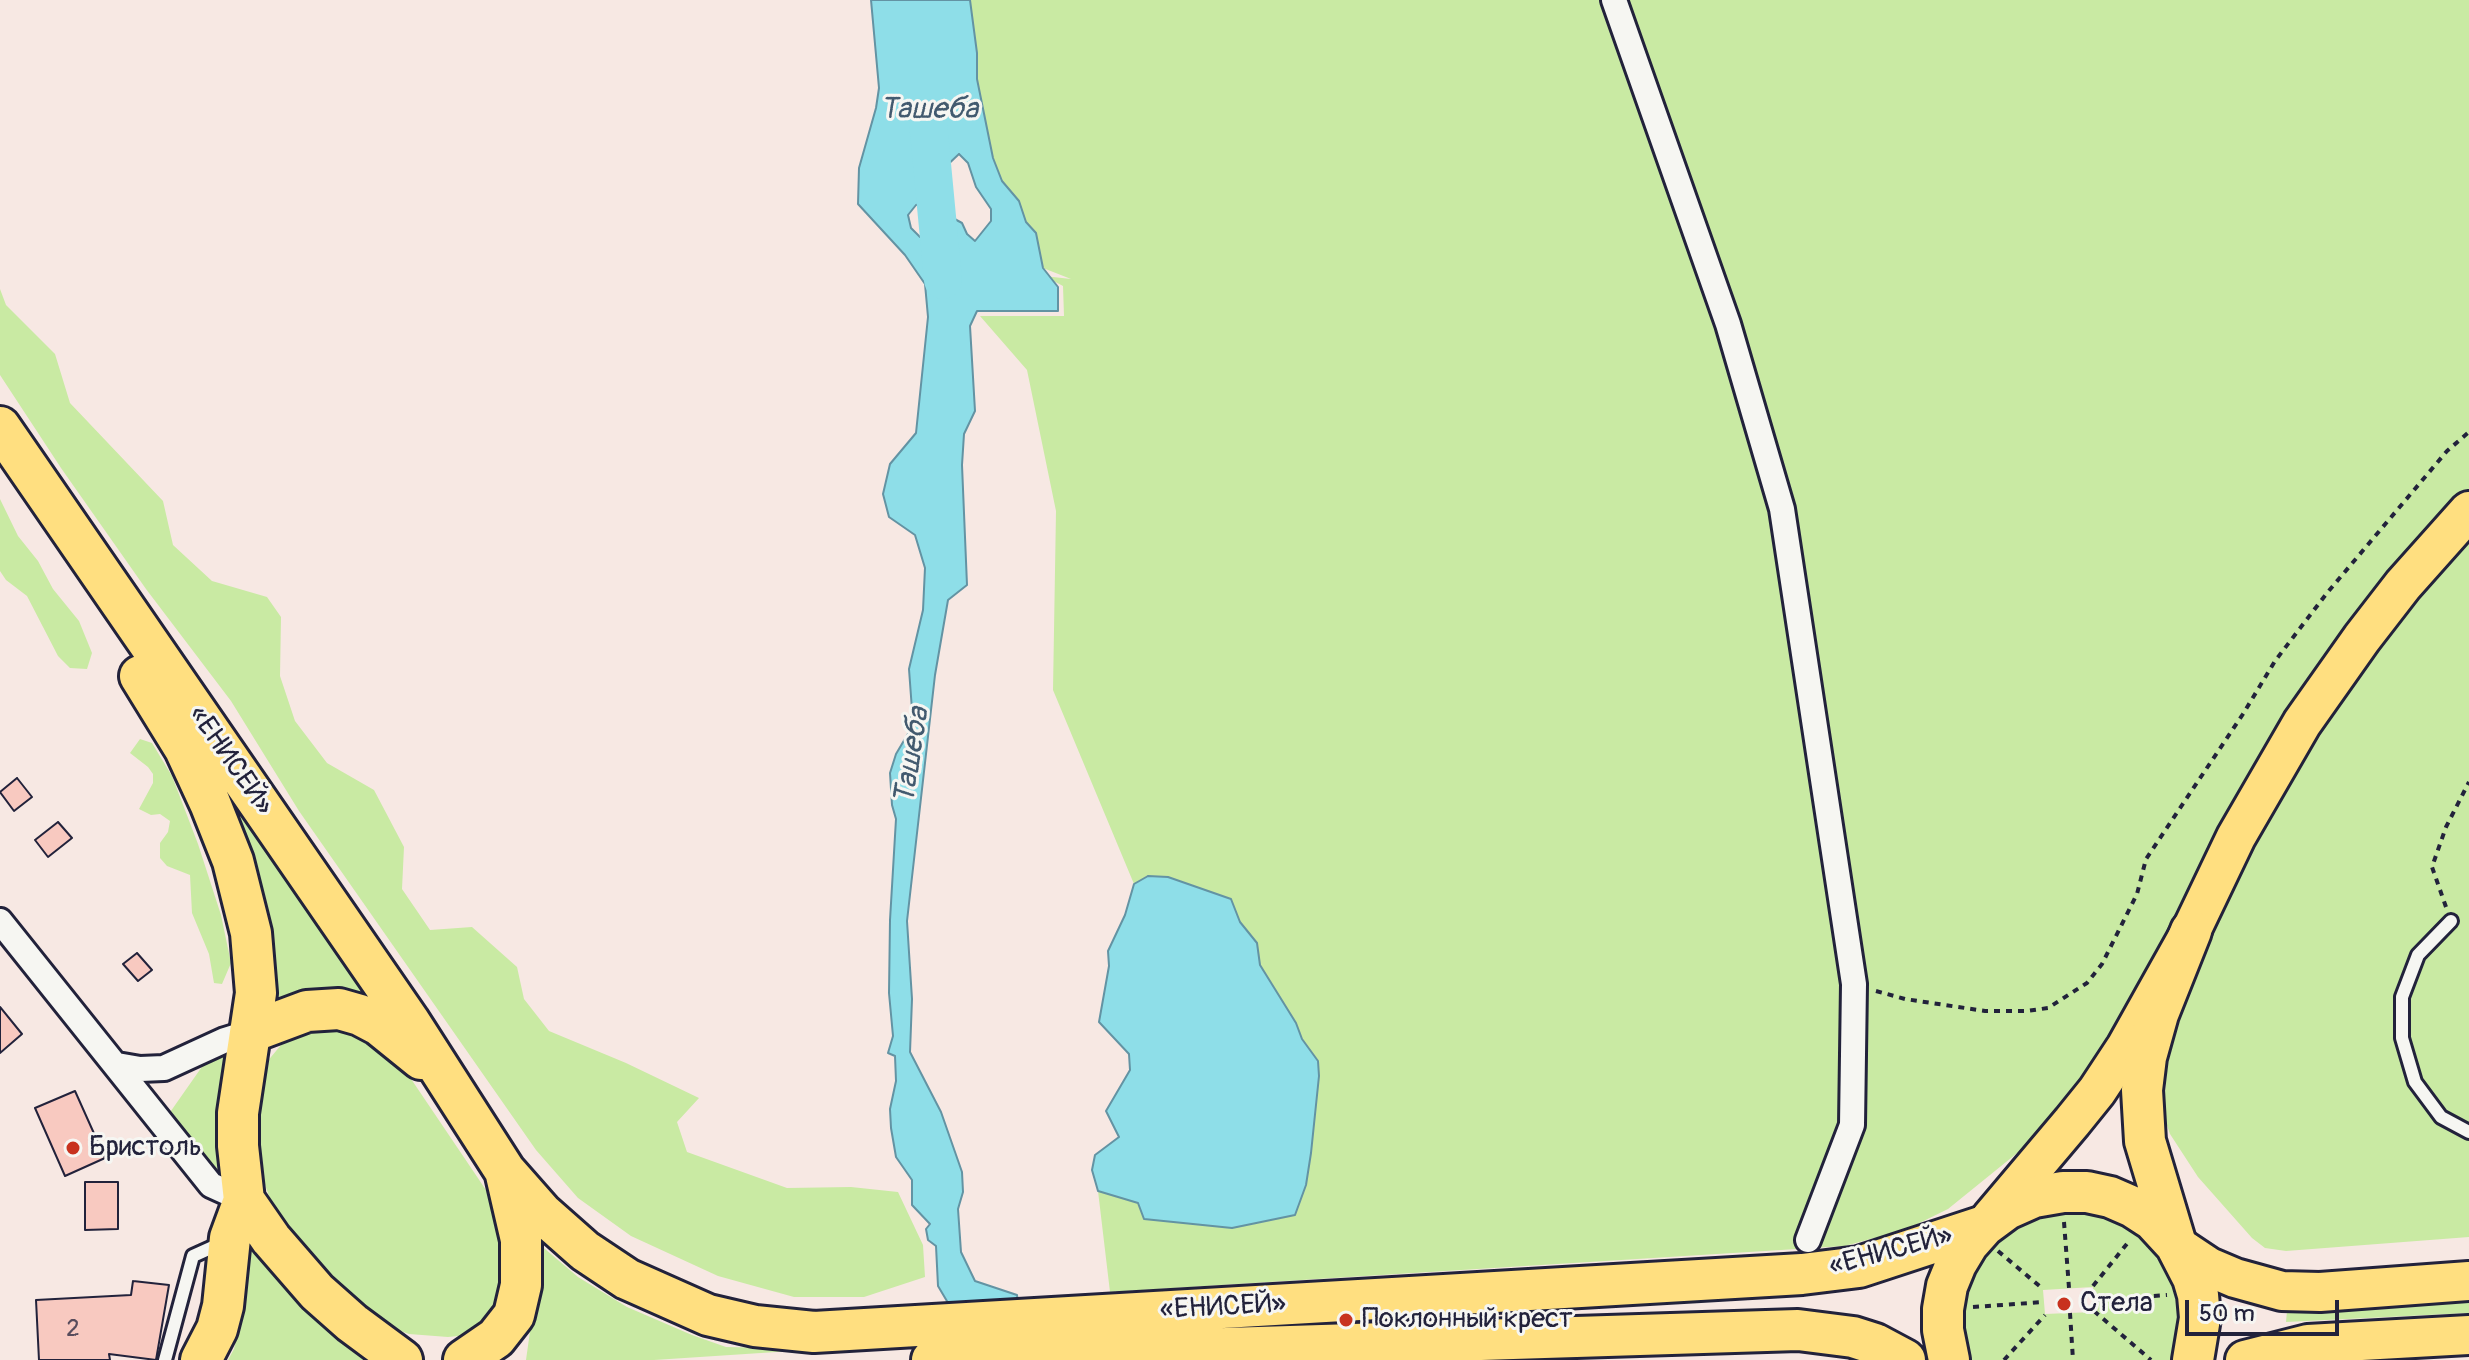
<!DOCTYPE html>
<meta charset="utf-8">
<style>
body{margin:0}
#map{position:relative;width:2469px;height:1360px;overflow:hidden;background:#f7e8e3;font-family:Pangolin,sans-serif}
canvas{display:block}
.scale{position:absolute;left:2185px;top:1300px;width:154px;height:36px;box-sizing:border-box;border:4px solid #22223b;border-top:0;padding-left:10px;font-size:24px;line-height:28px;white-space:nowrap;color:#22223b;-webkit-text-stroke:6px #f6f6f2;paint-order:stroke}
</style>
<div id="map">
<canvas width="2469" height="1360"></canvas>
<div class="scale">50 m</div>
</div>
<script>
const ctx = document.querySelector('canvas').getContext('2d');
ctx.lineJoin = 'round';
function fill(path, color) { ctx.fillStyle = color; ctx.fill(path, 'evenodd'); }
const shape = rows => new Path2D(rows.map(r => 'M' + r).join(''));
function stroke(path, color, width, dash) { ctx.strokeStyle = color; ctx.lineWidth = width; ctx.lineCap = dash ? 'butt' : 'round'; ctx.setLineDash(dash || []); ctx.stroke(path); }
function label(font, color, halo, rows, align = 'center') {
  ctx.font = font + ' Pangolin,sans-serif'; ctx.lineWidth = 6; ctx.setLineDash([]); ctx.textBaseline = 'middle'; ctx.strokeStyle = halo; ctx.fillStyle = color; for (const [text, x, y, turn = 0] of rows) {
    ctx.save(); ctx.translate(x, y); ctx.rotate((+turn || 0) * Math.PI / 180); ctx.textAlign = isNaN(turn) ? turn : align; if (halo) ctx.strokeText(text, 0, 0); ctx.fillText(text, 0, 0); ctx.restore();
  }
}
fill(shape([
 [970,0,2469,0,2469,489,2397,567,2307,683,2223,825,2133,1003,2086,1081,2032,1141,1948,1209,1893,1236,1874,1238,1845,1246,1110,1292,1098,1191,1138,1203,1315,1108,1319,1076,1318,1061,1302,1039,1296,1023,1260,965,1257,943,1239,922,1231,899,1148,876,1134,884,1053,690,1056,511,1027,370,980,316,1064,316,1063,286,1044,276,1071,279,1043,268,1036,233,1026,222,1019,201,1002,181,993,158,977,79,977,53],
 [0,289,6,305,55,354,70,403,163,501,173,545,212,581,267,597,281,617,280,676,295,721,327,763,374,790,404,847,402,889,430,930,472,927,517,967,524,999,549,1031,626,1063,699,1098,677,1122,687,1152,787,1188,851,1187,898,1192,923,1245,925,1277,864,1297,794,1297,718,1276,631,1236,578,1198,536,1150,299,811,231,701,146,589,61,468,0,375],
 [0,499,18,536,38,561,53,589,79,621,92,653,87,669,70,668,58,656,27,596,6,580,0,571],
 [2469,535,2469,1237,2286,1251,2265,1248,2252,1238,2198,1177,2170,1134,2163,1114,2170,1039,2183,997,2222,909,2251,849,2296,768,2333,708,2375,652],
 [155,670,398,1024,306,993,273,998],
 [140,739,152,743,172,776,198,844,221,915,231,963,222,984,214,983,209,954,192,913,190,875,167,866,160,858,160,843,168,832,170,821,160,814,151,815,139,809,153,783,153,774,148,767,130,753],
 [318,1023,360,1029,403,1067,488,1193,506,1239,505,1300,478,1334,448,1337,409,1334,381,1324,321,1274,275,1213,263,1179,256,1143,257,1087,266,1063,281,1045,299,1031],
 [231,1048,221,1184,166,1118,206,1061],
 [2078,1210,2108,1217,2123,1224,2147,1242,2164,1266,2171,1281,2178,1308,2176,1341,2170,1360,1968,1360,1960,1329,1963,1291,1990,1244,2028,1218],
 [2093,1287,2094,1312,2045,1314,2043,1290],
 [242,1234,294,1296,335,1334,369,1360,228,1360,234,1349,241,1313],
 [532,1238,578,1277,627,1307,692,1335,726,1347,822,1349,654,1360,526,1360,533,1310],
 [2469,1301,2469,1313,2286,1322,2287,1311]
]), '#c9eaa3');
const water = shape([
 [871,0,970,0,977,53,977,79,993,158,1002,181,1019,201,1026,222,1036,233,1043,268,1058,287,1058,311,977,311,970,326,975,411,964,434,962,465,967,585,948,600,935,675,907,921,912,999,910,1052,941,1112,962,1172,963,1192,958,1209,961,1252,975,1281,1017,1295,1025,1360,957,1318,938,1286,936,1246,928,1240,926,1229,930,1224,912,1205,912,1180,896,1157,891,1128,890,1109,896,1081,895,1056,888,1053,893,1036,889,993,890,920,896,819,892,805,890,773,896,754,909,732,912,710,909,669,923,610,925,568,915,535,889,517,883,494,890,464,916,433,928,317,925,284,905,255,858,204,859,168,876,108,879,88,871,0],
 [959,154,968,163,976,187,991,209,991,221,975,241,967,234,962,223,951,217,932,234,920,237,911,228,908,215,916,205,929,202,929,177,941,171,959,154],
 [1148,876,1168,877,1231,899,1240,922,1257,943,1260,965,1296,1023,1302,1039,1318,1061,1319,1076,1311,1153,1306,1185,1295,1215,1232,1228,1144,1219,1138,1203,1098,1191,1092,1170,1095,1155,1119,1137,1106,1111,1130,1070,1129,1054,1099,1022,1109,966,1108,951,1125,915,1134,884,1148,876]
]);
fill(water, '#8edee8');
stroke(water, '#6393a3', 2);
stroke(shape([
 [928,122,943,280]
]), '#8edee8', 38);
const building = shape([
 [17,778,32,797,14,811,0,792,17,778],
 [58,822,72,838,48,857,35,840,58,822],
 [137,953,152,970,138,981,123,964,137,953],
 [0,1007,22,1034,0,1053,0,1007],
 [75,1091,105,1158,65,1176,35,1108,75,1091],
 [85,1182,118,1182,118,1229,85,1230,85,1182],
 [133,1281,169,1285,156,1360,109,1354,110,1360,39,1360,36,1300,131,1295,133,1281]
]);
fill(building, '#f8c9c0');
stroke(building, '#22223b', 2);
const service = shape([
 [2451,921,2418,955,2402,997,2402,1038,2415,1082,2441,1117,2469,1132],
 [165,1360,193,1256,224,1242]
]);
const minor = shape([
 [1614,0,1728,324,1782,509,1854,984,1852,1125,1808,1240],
 [0,921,211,1185,244,1200],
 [117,1065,140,1069,164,1068,225,1040,251,1032]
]);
const primary = shape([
 [1991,1218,2072,1122,2097,1091,2126,1047,2191,931,2236,837,2302,723,2362,638,2403,585,2469,511],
 [2176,1245,2209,1267,2235,1278,2282,1291,2320,1292,2469,1281],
 [2245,1360,2308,1344,2469,1335]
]);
const trunk = shape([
 [0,427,409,1021,505,1171,542,1213,585,1251,627,1279,708,1315,755,1326,814,1332,1802,1274,1859,1267,1984,1226],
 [140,676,185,749,210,803,233,861,251,933,256,993,238,1113,238,1146,244,1200,271,1239,317,1292,352,1323,402,1360],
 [251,1032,307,1011,339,1009,360,1015,379,1025,421,1059],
 [2175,1241,2145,1141,2142,1090,2146,1057,2158,1014,2191,931],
 [201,1360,217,1329,223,1306,230,1238,244,1200],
 [464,1360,496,1338,514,1315,521,1285,521,1240,506,1175],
 [932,1360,1069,1353,1798,1330,1853,1337,1875,1344,1905,1360],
 [1949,1360,1943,1330,1943,1309,1947,1286,1956,1264,1968,1244,1984,1226,2007,1209,2034,1197,2063,1192,2087,1192,2110,1197,2133,1207,2153,1220,2176,1245,2193,1278,2198,1295,2200,1318,2193,1360]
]);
stroke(service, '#22223b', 18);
stroke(minor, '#22223b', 30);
stroke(primary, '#22223b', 44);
stroke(trunk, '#22223b', 46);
stroke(shape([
 [2446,907,2432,867,2446,827,2469,782],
 [1876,991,1905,999,1985,1011,2027,1011,2048,1008,2087,983,2102,964,2137,894,2146,859,2243,714,2275,661,2327,593,2447,451,2469,432],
 [2064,1222,2069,1288],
 [1998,1251,2043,1289],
 [2093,1286,2130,1240],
 [2094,1300,2167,1295],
 [1973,1307,2044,1302],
 [2094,1311,2151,1360],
 [2070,1313,2073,1360],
 [2004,1360,2045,1315]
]), '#22223b', 4, [6, 6]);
stroke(service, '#f6f6f2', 12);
stroke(minor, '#f6f6f2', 24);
stroke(primary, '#ffdf80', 38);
stroke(trunk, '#ffdf80', 40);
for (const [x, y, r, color] of [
 [73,1148,8,"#c8321e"],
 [2064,1304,8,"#c8321e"],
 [1346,1320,8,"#c8321e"]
]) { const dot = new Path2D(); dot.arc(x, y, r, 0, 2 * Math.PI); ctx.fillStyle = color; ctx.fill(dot); stroke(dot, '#f6f6f2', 3); }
label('24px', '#584c5c', null, [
 ["2",73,1330]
]);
label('28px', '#22223b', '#f6f6f2', [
 ["«ЕНИСЕЙ»",230,761,55],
 ["«ЕНИСЕЙ»",1891,1252,-15],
 ["«ЕНИСЕЙ»",1223,1308,-3]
]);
label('28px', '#22223b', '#f6f6f2', [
 ["Бристоль",89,1148],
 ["Стела",2080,1304],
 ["Поклонный крест",1362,1320]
], 'left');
label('italic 30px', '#425a6f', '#f6f6f2', [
 ["Ташеба",929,110],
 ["Ташеба",913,756,-81]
]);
</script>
